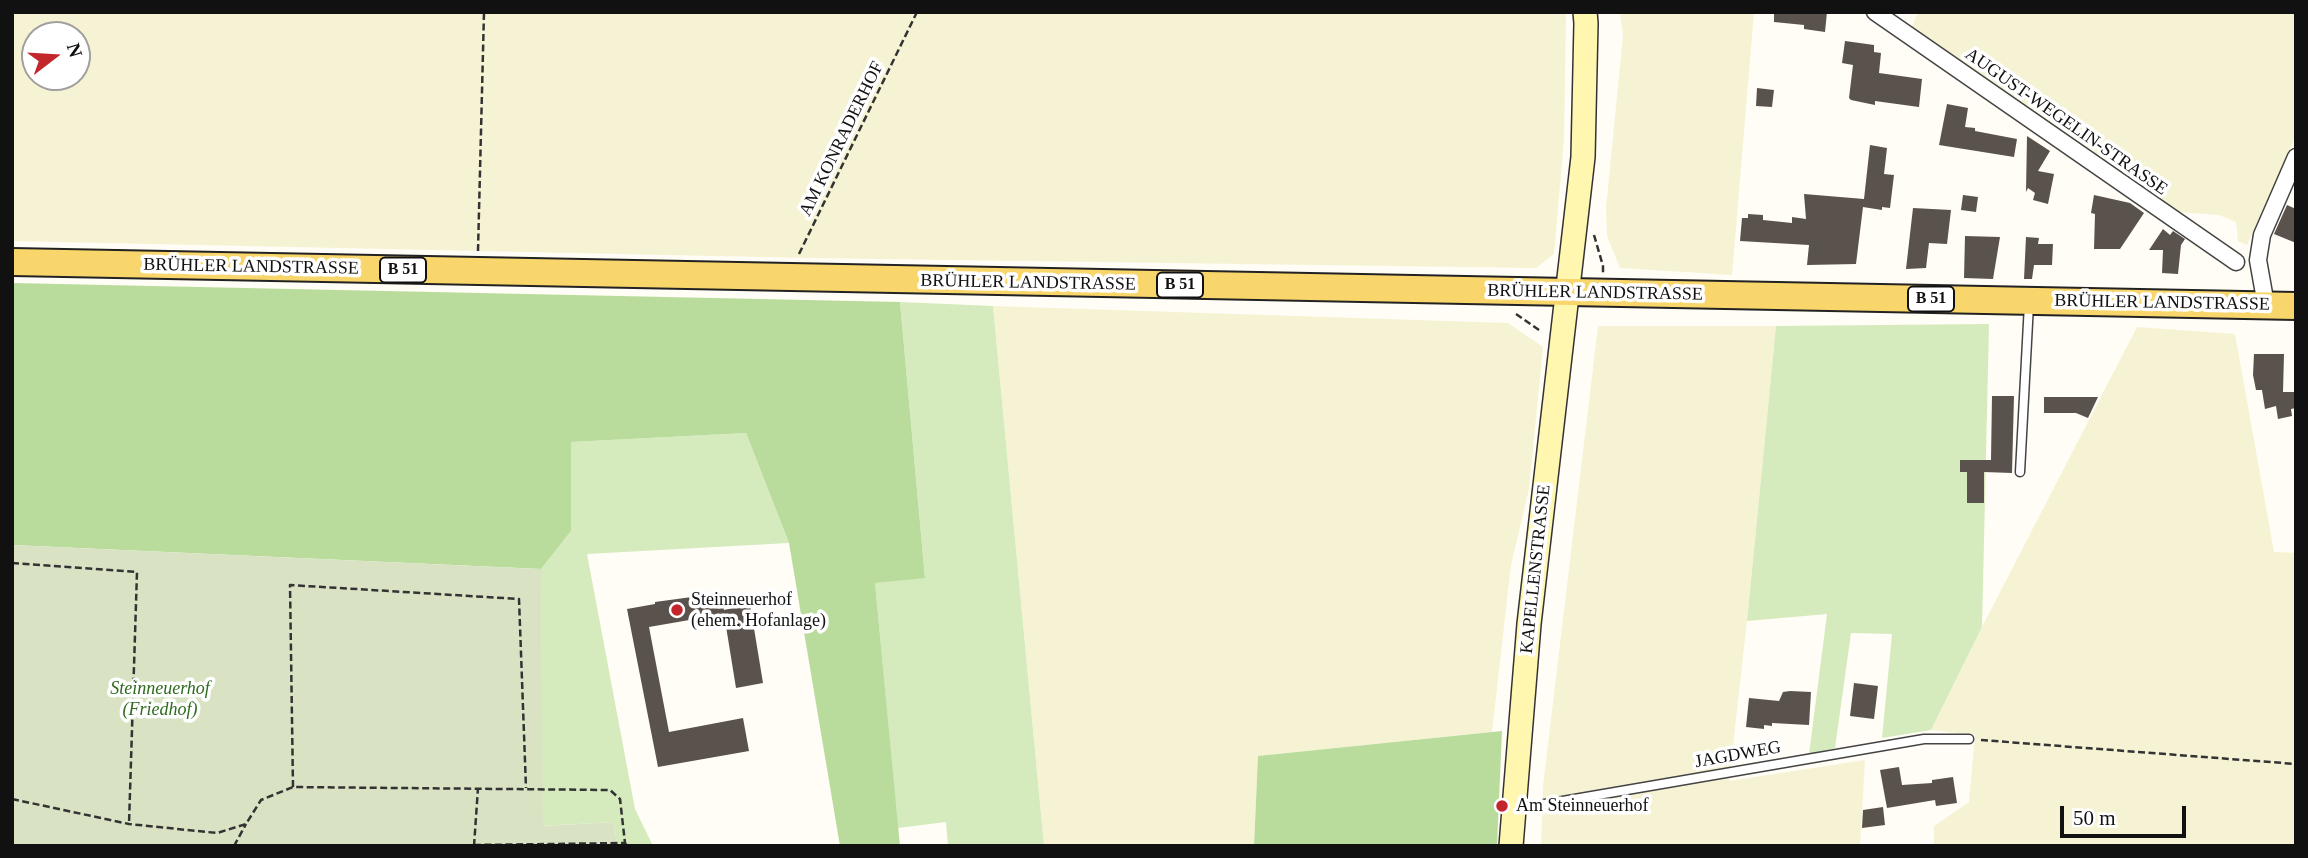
<!DOCTYPE html>
<meta charset="utf-8">
<style>
body{margin:0}
#map{position:relative;width:2308px;height:858px;overflow:hidden;background:#fffdf5;font-family:Georgia,serif}
canvas{display:block}
.frame{position:absolute;inset:0;border:14px solid #111;pointer-events:none}
.north{position:absolute;left:21px;top:21px;width:70px;height:70px;box-sizing:border-box;background:#fff;border:2px solid #a0a0a0;border-radius:50%;rotate:73deg;font-size:19px;font-weight:700;line-height:28px;text-align:center;color:#111}
.north::after{content:'';display:block;margin:auto;width:24px;height:32px;background:#c4262e;clip-path:polygon(50% 0,100% 100%,50% 72%,0 100%)}
.scale{position:absolute;left:2060px;top:806px;width:126px;height:32px;box-sizing:border-box;border:4px solid #111;border-top:0;padding-left:9px;font-size:21px;line-height:24px;white-space:nowrap;color:#111;-webkit-text-stroke:5px #fff;paint-order:stroke}
</style>
<div id="map">
<canvas width="2308" height="858"></canvas>
<div class="frame"></div>
<div class="north">N</div>
<div class="scale">50 m</div>
</div>
<script>
const ctx = document.querySelector('canvas').getContext('2d');
ctx.lineJoin = 'round';
function fill(path, color) { ctx.fillStyle = color; ctx.fill(path, 'evenodd'); }
const shape = rows => new Path2D(rows.map(r => 'M' + r).join(''));
function stroke(path, color, width, dash) { ctx.strokeStyle = color; ctx.lineWidth = width; ctx.lineCap = dash ? 'butt' : 'round'; ctx.setLineDash(dash || []); ctx.stroke(path); }
function label(font, color, halo, rows, align = 'center') {
  ctx.font = font + ' Georgia,serif'; ctx.lineWidth = 7; ctx.setLineDash([]); ctx.textBaseline = 'middle'; ctx.strokeStyle = halo; ctx.fillStyle = color; for (const [text, x, y, turn = 0] of rows) {
    ctx.save(); ctx.translate(x, y); ctx.rotate((+turn || 0) * Math.PI / 180); ctx.textAlign = isNaN(turn) ? turn : align; if (halo) ctx.strokeText(text, 0, 0); ctx.fillText(text, 0, 0); ctx.restore();
  }
}
fill(shape([
 [12,12,1566,12,1564,139,1554,254,1536,268,807,258,12,241],
 [77,35,77,77,35,77,35,35],
 [1620,12,1754,12,1732,275,1620,268,1607,236,1606,208,1623,36],
 [1918,12,2296,12,2296,136,2247,245,2238,241,2236,222,2219,215,2178,212,1911,29],
 [993,306,1508,323,1543,347,1529,489,1511,565,1492,732,1258,756,1254,846,1044,846],
 [1598,326,1776,326,1747,621,1729,781,1865,760,1860,846,1541,846,1543,786],
 [2137,327,2235,334,2274,552,2296,553,2296,846,1934,846,1934,826,1969,802,1975,735,1931,730,1982,627]
]), '#f6f3d4');
fill(shape([
 [900,302,993,306,1044,846,948,846,946,822,898,828,875,583,925,577],
 [1989,324,1982,627,1931,730,1882,738,1892,634,1851,633,1835,748,1809,754,1827,614,1747,621,1776,326],
 [746,433,789,543,587,554,635,809,653,846,617,846,614,822,542,826,541,569,571,531,571,442]
]), '#d5ebbd');
fill(shape([
 [12,283,900,302,925,578,875,583,900,846,840,846,789,543,746,433,571,442,571,531,541,569,12,545],
 [1502,731,1497,846,1254,846,1258,756]
]), '#b9dc9c');
fill(shape([
 [12,545,541,569,543,826,614,822,617,846,12,846]
]), '#d9e3c4');
fill(shape([
 [1774,12,1827,12,1825,32,1804,29,1804,25,1774,22],
 [1845,41,1874,45,1874,52,1881,53,1879,73,1922,79,1919,107,1875,101,1875,105,1851,100,1849,98,1853,65,1842,63],
 [1757,88,1774,90,1772,107,1756,106],
 [1947,104,1968,108,1965,127,1975,128,1975,131,2017,139,2014,157,1939,145],
 [2027,136,2050,151,2038,171,2054,174,2048,204,2033,200,2035,193,2028,188,2026,192],
 [1870,145,1887,148,1884,174,1894,175,1890,208,1882,207,1882,210,1863,207,1856,264,1807,265,1809,245,1740,241,1742,218,1748,218,1748,214,1763,215,1763,220,1792,223,1792,217,1806,219,1804,194,1864,199],
 [1963,195,1978,197,1976,212,1961,210],
 [2094,195,2130,203,2144,213,2120,249,2094,249,2095,214,2091,213],
 [2287,205,2296,209,2296,243,2274,234],
 [1913,208,1951,210,1947,244,1929,243,1926,268,1906,269],
 [2163,229,2170,235,2173,231,2185,239,2181,245,2178,274,2162,273,2163,250,2149,250],
 [1965,236,2000,237,1993,279,1964,278],
 [2026,237,2039,238,2038,244,2053,244,2052,265,2034,265,2032,279,2024,279],
 [2254,354,2284,354,2283,392,2296,392,2296,408,2291,409,2292,416,2278,419,2276,406,2265,409,2262,390,2256,390,2253,375],
 [1992,396,2014,396,2012,473,1984,472,1984,503,1967,503,1967,472,1960,472,1960,460,1991,460],
 [2044,397,2098,397,2088,418,2076,413,2044,413],
 [721,593,724,610,750,604,763,683,736,688,724,614,649,627,669,732,743,718,749,751,658,767,627,609,655,604,655,602],
 [1854,683,1878,686,1874,719,1850,716],
 [1790,691,1811,692,1809,725,1772,723,1772,726,1764,725,1764,729,1746,727,1749,698,1779,701,1783,692],
 [1899,767,1902,785,1932,783,1932,780,1953,777,1957,803,1936,806,1935,800,1887,808,1880,770],
 [1883,807,1885,825,1862,828,1863,810]
]), '#5a524d');
const lane = shape([
 [2020,472,2029,304],
 [1516,809,1924,739,1969,739]
]);
const street = shape([
 [1875,12,2236,262],
 [2266,305,2258,260,2262,235,2296,157]
]);
const secondary = shape([
 [1511,846,1529,624,1583,157,1586,23,1585,12]
]);
const primary = shape([
 [12,262,2296,306]
]);
stroke(lane, '#444', 11);
stroke(street, '#444', 19);
stroke(secondary, '#333', 26);
stroke(primary, '#222', 30);
stroke(shape([
 [1594,235,1603,266,1603,273],
 [478,251,484,12],
 [799,254,917,12],
 [1516,314,1542,332],
 [12,563,137,572,129,824],
 [1981,740,2296,764],
 [293,787,290,585,519,599,526,788],
 [12,799,129,824,217,833,246,824,261,800,293,787,610,790,620,799,625,843],
 [474,845,625,843,627,846],
 [234,846,246,824],
 [474,846,478,788]
]), '#333', 2.5, [7, 3.5]);
stroke(lane, '#fff', 8);
stroke(street, '#fff', 16);
stroke(secondary, '#fff6b0', 23);
stroke(primary, '#f9d66b', 26);
for (const [x, y, r, color] of [
 [677,610,7,"#c4262e"],
 [1502,806,7,"#c4262e"]
]) { const dot = new Path2D(); dot.arc(x, y, r, 0, 2 * Math.PI); ctx.fillStyle = color; ctx.fill(dot); stroke(dot, '#fff', 2.5); }
for (const [x, y, w] of [
 [403,270,46],
 [1180,285,46],
 [1931,299,46]
]) { const box = new Path2D(); box.roundRect(x - w / 2, y - 12.5, w, 25, 5); ctx.fillStyle = '#fff'; ctx.fill(box); stroke(box, '#111', 2); }
label('bold 16px', '#111', null, [
 ["B 51",403,270],
 ["B 51",1180,285],
 ["B 51",1931,299]
]);
label('18px', '#111', '#fff', [
 ["AUGUST-WEGELIN-STRASSE",2066,122,35],
 ["AM KONRADERHOF",842,139,-64],
 ["BRÜHLER LANDSTRASSE",251,267,1],
 ["BRÜHLER LANDSTRASSE",1028,283,1],
 ["BRÜHLER LANDSTRASSE",1595,293,1],
 ["BRÜHLER LANDSTRASSE",2162,303,1],
 ["KAPELLENSTRASSE",1536,569,-84],
 ["JAGDWEG",1738,755,-10]
]);
label('18px', '#111', '#fff', [
 ["Steinneuerhof",691,600],
 ["(ehem. Hofanlage)",691,621],
 ["Am Steinneuerhof",1516,806]
], 'left');
label('italic 18px', '#2f6b1f', '#fff', [
 ["Steinneuerhof",160,689],
 ["(Friedhof)",160,710]
]);
</script>
